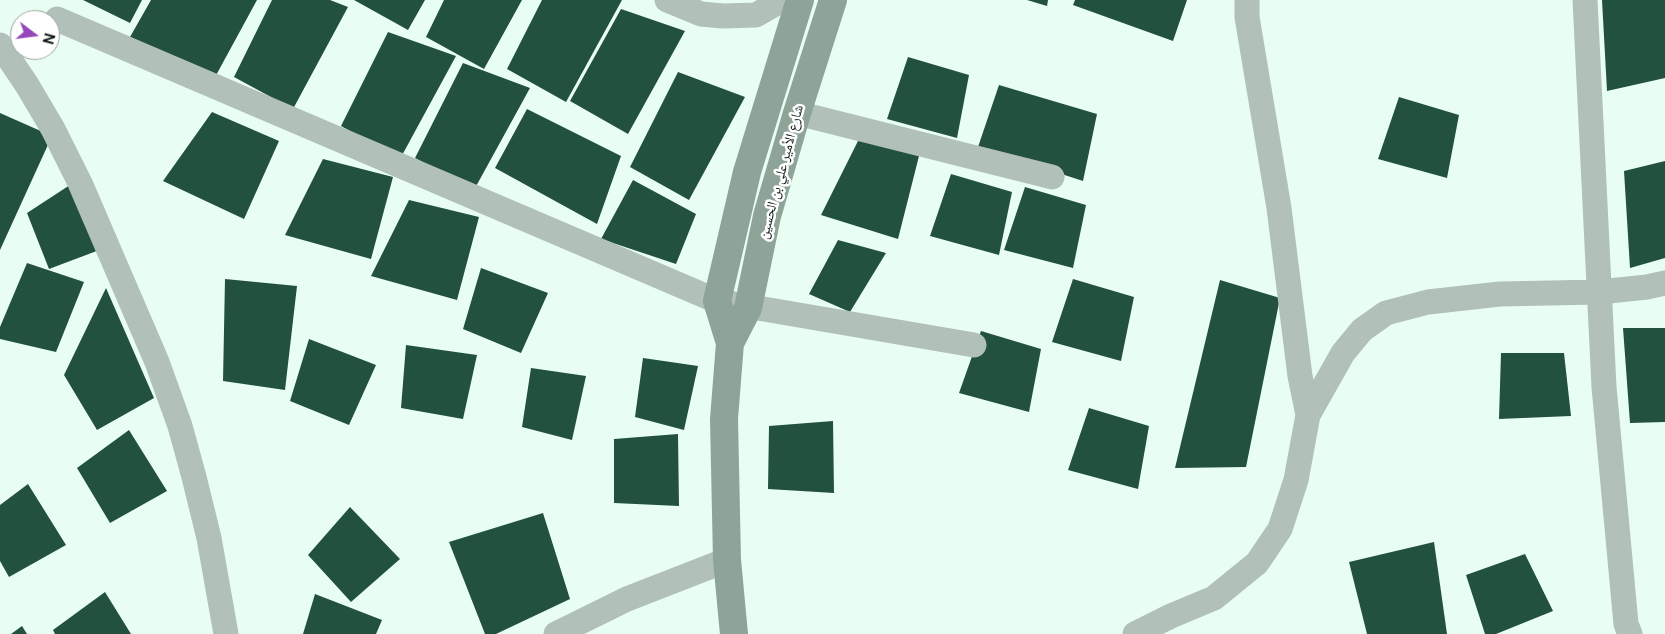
<!DOCTYPE html>
<meta charset="utf-8">
<style>
body{margin:0}
#map{position:relative;width:1665px;height:634px;overflow:hidden;background:#e9fef3;font-family:"Public Sans",sans-serif}
canvas{display:block}
.north{position:absolute;left:10px;top:10px;width:50px;height:50px;box-sizing:border-box;background:#fff;border:1px solid #9fa4a1;border-radius:50%;rotate:105deg;font-size:14px;font-weight:700;line-height:20px;text-align:center;color:#0e1b15}
.north::after{content:'';display:block;margin:auto;width:18px;height:22px;background:#9548b9;clip-path:polygon(50% 0,100% 100%,50% 72%,0 100%)}
</style>
<div id="map">
<canvas width="1665" height="634"></canvas>
<div class="north">N</div>
</div>
<script>
const ctx = document.querySelector('canvas').getContext('2d');
ctx.lineJoin = 'round';
function fill(path, color) { ctx.fillStyle = color; ctx.fill(path, 'evenodd'); }
const shape = rows => new Path2D(rows.map(r => 'M' + r).join(''));
function stroke(path, color, width, dash) { ctx.strokeStyle = color; ctx.lineWidth = width; ctx.lineCap = dash ? 'butt' : 'round'; ctx.setLineDash(dash || []); ctx.stroke(path); }
function label(font, color, halo, rows, align = 'center') {
  ctx.font = font + ' "Public Sans","Noto Naskh Arabic",sans-serif'; ctx.lineWidth = 5; ctx.setLineDash([]); ctx.textBaseline = 'middle'; ctx.strokeStyle = halo; ctx.fillStyle = color; for (const [text, x, y, turn = 0] of rows) {
    ctx.save(); ctx.translate(x, y); ctx.rotate((+turn || 0) * Math.PI / 180); ctx.textAlign = isNaN(turn) ? turn : align; if (halo) ctx.strokeText(text, 0, 0); ctx.fillText(text, 0, 0); ctx.restore();
  }
}
fill(shape([
 [83,0,142,0,130,23],
 [151,0,257,0,214,79,130,37],
 [272,0,330,0,348,7,293,109,234,77],
 [354,0,425,0,408,30],
 [444,0,522,0,484,69,426,37],
 [542,0,622,0,566,102,507,69],
 [1027,0,1048,0,1047,6],
 [1075,0,1187,0,1173,41,1073,5],
 [1602,0,1665,0,1665,78,1607,91],
 [621,9,685,31,628,134,570,101],
 [388,32,456,56,400,159,341,126],
 [908,57,969,75,957,138,887,119],
 [463,63,530,88,474,190,415,158],
 [678,72,745,97,689,200,630,167],
 [999,85,1097,114,1083,181,978,147],
 [1399,97,1459,115,1447,178,1378,159],
 [527,109,621,156,597,224,495,168],
 [212,112,279,141,244,219,163,181],
 [0,113,52,136,0,250],
 [859,139,919,156,898,239,821,215],
 [323,159,393,177,371,259,285,235],
 [1665,161,1665,258,1630,268,1624,171],
 [951,174,1012,192,999,255,930,236],
 [633,180,696,214,676,264,601,239],
 [73,183,102,249,49,269,27,213],
 [1025,187,1086,205,1073,268,1004,250],
 [409,200,479,217,457,300,371,276],
 [838,240,886,253,850,312,809,294],
 [27,263,84,282,56,352,0,339,0,327],
 [481,268,548,293,521,353,463,329],
 [225,279,297,286,285,390,223,381],
 [1073,279,1134,297,1121,361,1052,342],
 [1220,280,1280,298,1246,467,1175,468],
 [106,288,154,398,97,430,64,375],
 [1623,328,1665,328,1665,422,1630,423],
 [981,331,1041,349,1029,412,959,393],
 [309,339,376,365,349,425,290,401],
 [406,345,477,355,463,419,401,408],
 [1501,353,1564,353,1571,416,1499,419],
 [643,358,698,366,684,430,635,417],
 [531,368,586,376,572,440,522,427],
 [1089,408,1149,426,1138,489,1068,470],
 [833,421,834,493,768,489,769,426],
 [129,430,167,491,110,523,77,468],
 [678,434,679,506,614,503,614,439],
 [28,484,66,545,9,577,0,561,0,505],
 [350,507,400,559,351,602,308,555],
 [543,513,570,599,496,634,485,634,449,542],
 [1434,542,1447,634,1367,634,1349,562],
 [1525,554,1553,611,1496,634,1485,634,1466,575],
 [105,592,131,634,55,634,53,630],
 [315,594,382,620,376,634,303,634],
 [22,626,27,634,11,634]
]), '#22513d');
stroke(shape([
 [667,0,701,14,723,16,756,15,782,0],
 [1247,0,1247,17,1279,208,1300,376,1308,415],
 [1585,0,1604,387,1626,624,1630,634],
 [57,19,717,301,974,345],
 [0,45,27,85,53,129,80,183,157,362,180,426,194,477,209,538,226,634],
 [797,113,1052,177],
 [556,634,627,599,727,560],
 [1135,634,1171,616,1214,598,1257,563,1280,529,1296,480,1308,415,1343,353,1362,330,1386,313,1428,302,1500,294,1599,292,1647,287,1665,283]
]), '#b1c0b8', 25);
stroke(shape([
 [730,343,748,308,767,216,797,113,833,0],
 [734,634,727,560,724,419,730,343,717,301,747,172,800,0]
]), '#8ea499', 28);
label('14px', '#0e1b15', '#fff', [
 ["شارع الأمير علي بن الحسين",781,172,-75]
]);
</script>
